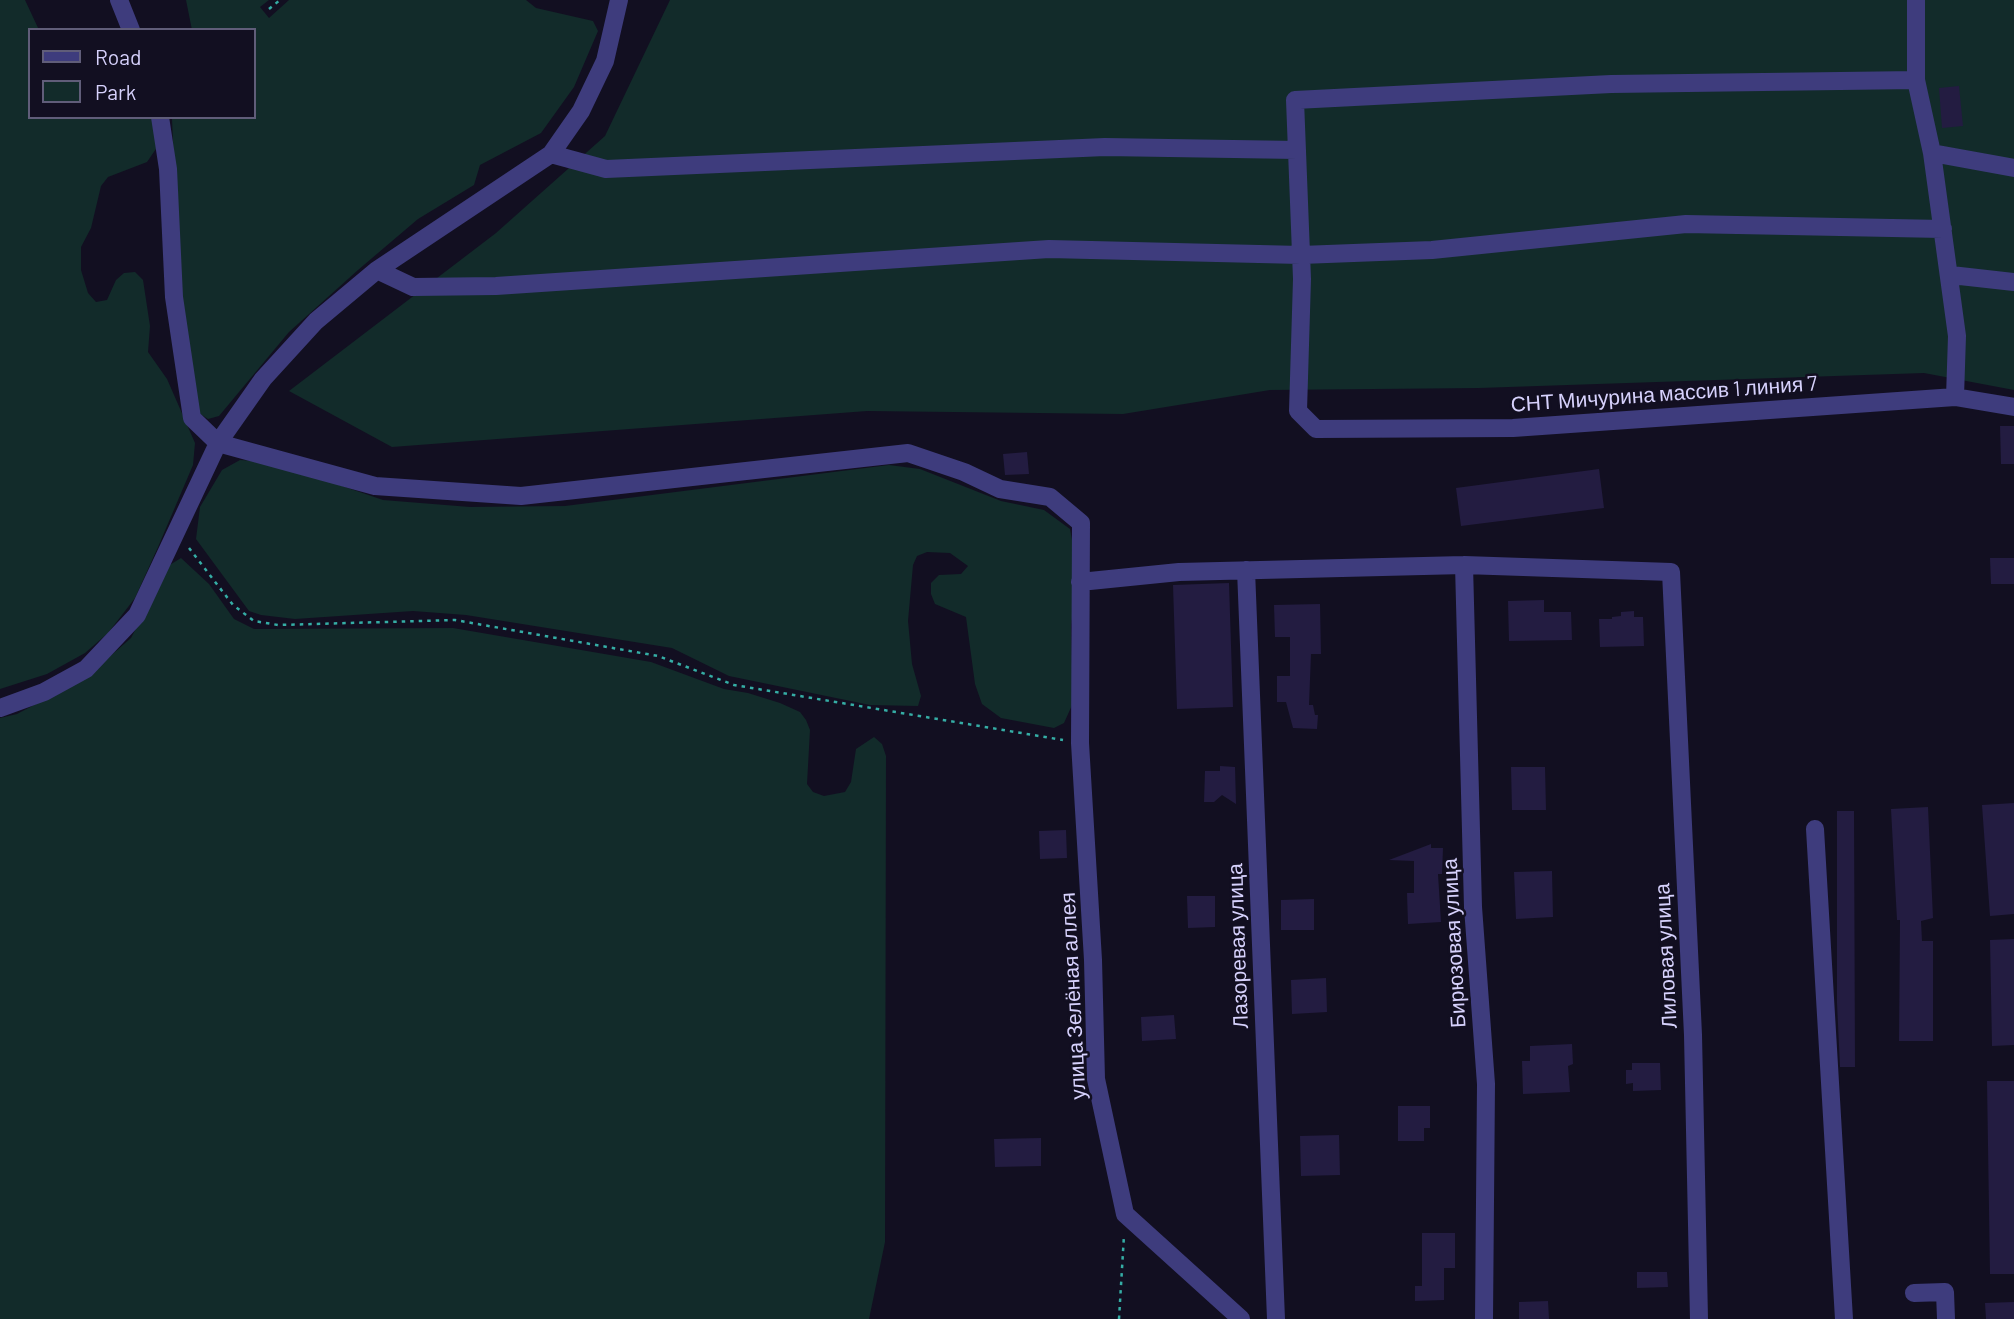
<!DOCTYPE html>
<meta charset="utf-8">
<style>
body{margin:0}
#map{position:relative;width:2014px;height:1319px;overflow:hidden;background:#120f21;font-family:Barlow,sans-serif}
canvas{display:block}
.legend{position:absolute;left:28px;top:28px;width:228px;height:91px;box-sizing:border-box;background:#120f21;border:2px solid #605d79;margin:0;padding:9px 12px;list-style:none;font-size:21px;color:#d6d1fc}
.legend li{display:flex;align-items:center;gap:14px;height:35px}
.legend b{width:35px;border:2px solid #605d79}
</style>
<div id="map">
<canvas width="2014" height="1319"></canvas>
<ul class="legend">
<li><b style="height:9px;background:#3e3c7d"></b>Road</li>
<li><b style="height:19px;background:#122b2a"></b>Park</li>
</ul>
</div>
<script>
const ctx = document.querySelector('canvas').getContext('2d');
ctx.lineJoin = 'round';
function fill(path, color) { ctx.fillStyle = color; ctx.fill(path, 'evenodd'); }
const shape = rows => new Path2D(rows.map(r => 'M' + r).join(''));
function stroke(path, color, width, dash) { ctx.strokeStyle = color; ctx.lineWidth = width; ctx.lineCap = dash ? 'butt' : 'round'; ctx.setLineDash(dash || []); ctx.stroke(path); }
function label(font, color, halo, rows, align = 'center') {
  ctx.font = font + ' Barlow,sans-serif'; ctx.lineWidth = 5; ctx.setLineDash([]); ctx.textBaseline = 'middle'; ctx.strokeStyle = halo; ctx.fillStyle = color; for (const [text, x, y, turn = 0] of rows) {
    ctx.save(); ctx.translate(x, y); ctx.rotate((+turn || 0) * Math.PI / 180); ctx.textAlign = isNaN(turn) ? turn : align; if (halo) ctx.strokeText(text, 0, 0); ctx.fillText(text, 0, 0); ctx.restore();
  }
}
fill(shape([
 [0,0,25,0,39,30,30,30,30,117,152,117,160,143,147,162,108,177,101,186,91,228,81,247,81,270,88,293,96,302,107,300,116,280,124,273,135,272,143,280,150,326,148,352,167,379,195,443,193,465,158,547,135,598,108,633,85,653,47,674,0,689],
 [186,0,269,0,260,7,269,18,289,0,526,0,536,8,593,21,598,31,574,87,541,133,480,165,474,185,418,219,358,270,289,332,219,416,208,419,199,413,180,303,172,119,254,117,254,30,192,30],
 [670,0,2014,0,2014,390,1924,373,1479,388,1270,390,1123,414,867,411,392,447,289,391,496,233,605,136],
 [240,460,272,462,383,500,470,507,565,506,889,465,920,469,1001,501,1044,510,1070,529,1078,572,1071,626,1073,703,1064,723,1054,728,1001,718,982,704,975,684,966,617,935,604,931,594,931,583,939,575,961,574,968,566,950,553,927,552,917,556,913,565,908,621,912,664,921,696,918,706,870,705,729,676,672,648,466,615,413,611,295,619,261,615,249,611,196,539,200,507,222,470],
 [181,558,209,584,234,619,254,629,453,628,651,662,724,689,748,693,780,703,800,712,806,720,810,730,807,784,813,792,824,796,845,792,851,782,856,749,874,737,882,744,886,756,885,1242,869,1319,0,1319,0,718,17,714,85,678,131,638,168,566]
]), '#122b2a');
fill(shape([
 [1959,86,1963,126,1942,128,1939,88],
 [2000,426,2014,426,2014,464,2001,464],
 [1027,452,1029,474,1005,475,1003,454],
 [1599,469,1604,508,1461,526,1456,488],
 [1990,558,2014,558,2014,584,1991,584],
 [1229,583,1233,707,1177,709,1173,585],
 [1544,600,1544,612,1571,612,1572,640,1509,641,1508,601],
 [1320,604,1321,654,1311,654,1309,705,1313,705,1315,715,1318,715,1317,729,1293,728,1286,702,1277,702,1277,676,1290,676,1290,637,1275,637,1274,605],
 [1634,611,1634,617,1643,617,1644,646,1600,647,1599,619,1612,619,1612,617,1621,616,1621,612],
 [1220,766,1235,767,1236,804,1222,795,1214,802,1204,802,1205,771,1220,771],
 [1511,767,1545,767,1546,810,1512,810],
 [2014,803,2014,914,1990,916,1982,805],
 [1928,807,1933,918,1921,921,1922,941,1933,941,1933,1041,1899,1041,1900,920,1897,920,1891,809],
 [1837,811,1854,811,1855,1067,1840,1067,1837,1003],
 [1066,830,1067,858,1040,859,1039,831],
 [1431,844,1431,848,1443,848,1442,874,1438,874,1441,922,1408,924,1407,893,1414,893,1414,861,1389,860],
 [1552,871,1553,917,1516,919,1514,872],
 [1187,896,1215,896,1215,927,1188,928],
 [1314,899,1314,930,1281,930,1281,900],
 [2014,939,2014,1045,1992,1046,1990,940],
 [1326,978,1327,1012,1292,1014,1291,980],
 [1174,1015,1176,1039,1142,1041,1141,1017],
 [1572,1044,1573,1064,1568,1066,1570,1092,1523,1094,1522,1061,1530,1061,1530,1046],
 [1632,1063,1660,1063,1661,1090,1633,1091,1633,1083,1626,1084,1626,1070,1632,1070],
 [1987,1081,2014,1081,2014,1274,1990,1274],
 [1398,1106,1430,1106,1430,1128,1424,1128,1424,1141,1398,1141],
 [1339,1135,1340,1175,1301,1176,1300,1136],
 [1041,1138,1041,1166,995,1167,994,1139],
 [1422,1233,1455,1233,1455,1268,1444,1268,1444,1300,1415,1301,1415,1286,1422,1286],
 [1637,1272,1667,1272,1668,1287,1637,1288],
 [1548,1301,1549,1319,1519,1319,1519,1302],
 [2014,1302,2014,1319,1986,1319,1985,1303]
]), '#231c41');
stroke(shape([
 [269,9,280,0],
 [189,548,233,605,254,621,278,625,455,620,658,656,734,685,1063,740],
 [1119,1319,1124,1235]
]), '#35ada5', 2.5, [3.5, 5]);
stroke(shape([
 [119,0,131,30],
 [1916,0,1916,80,1932,153,1957,336,1955,397],
 [1916,80,1611,84,1295,100,1302,279,1298,411,1316,429,1513,428,1955,397,2014,407],
 [160,117,168,169,174,297,192,418,218,443,375,486,521,496,908,453,964,472,1000,489,1050,497,1081,523,1080,743,1093,960,1096,1079,1125,1214,1241,1319],
 [1932,153,2014,168],
 [551,154,606,169,1105,147,1297,150],
 [377,270,413,287,496,286,1049,249,1301,255,1432,250,1686,224,1943,229],
 [1951,275,2014,282],
 [1464,565,1473,907,1486,1084,1484,1319],
 [1246,570,1276,1319],
 [1080,582,1179,572,1464,565,1671,572,1693,1035,1699,1319],
 [0,708,44,692,86,669,137,615,218,443,263,379,316,321,377,270,551,154,581,111,605,61,619,0],
 [1815,829,1844,1319],
 [1914,1293,1945,1292,1946,1319]
]), '#3e3c7d', 18);
label('21px', '#d6d1fc', '#120f21', [
 ["СНТ Мичурина массив 1 линия 7",1664,394,-4],
 ["Бирюзовая улица",1454,943,-93],
 ["Лазоревая улица",1238,946,-92],
 ["Лиловая улица",1666,956,-93],
 ["улица Зелёная аллея",1073,996,-93]
]);
</script>
